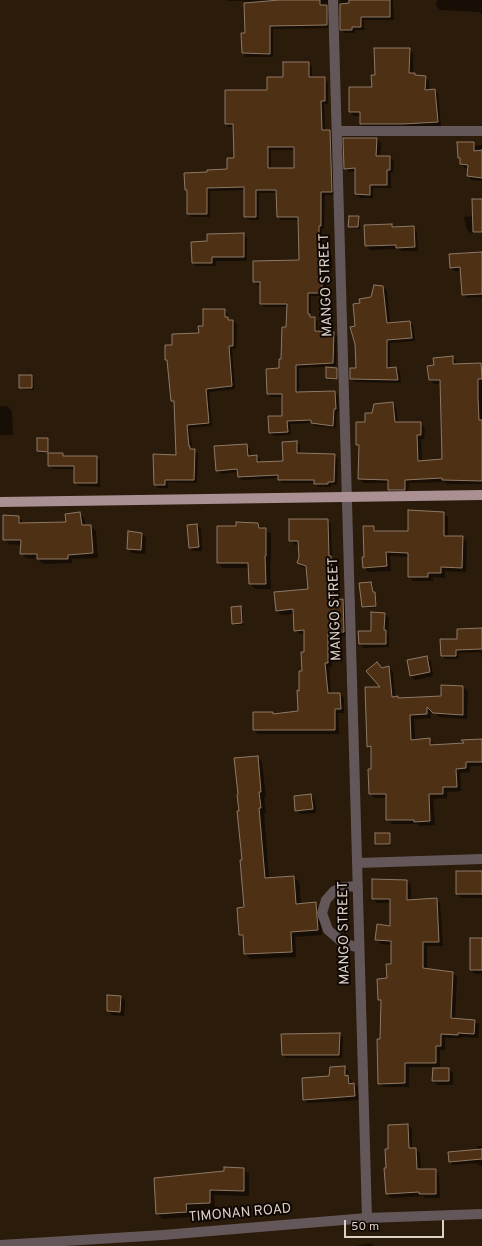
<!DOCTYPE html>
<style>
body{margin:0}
#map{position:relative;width:482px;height:1246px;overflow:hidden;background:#2b1b0a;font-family:Overpass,sans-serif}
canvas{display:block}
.scale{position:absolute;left:344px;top:1220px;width:100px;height:18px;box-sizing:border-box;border:2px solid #ddd1c7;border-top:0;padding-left:5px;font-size:12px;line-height:14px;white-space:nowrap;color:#ddd1c7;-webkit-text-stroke:3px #0e0703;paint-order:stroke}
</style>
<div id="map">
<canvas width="482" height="1246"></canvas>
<div class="scale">50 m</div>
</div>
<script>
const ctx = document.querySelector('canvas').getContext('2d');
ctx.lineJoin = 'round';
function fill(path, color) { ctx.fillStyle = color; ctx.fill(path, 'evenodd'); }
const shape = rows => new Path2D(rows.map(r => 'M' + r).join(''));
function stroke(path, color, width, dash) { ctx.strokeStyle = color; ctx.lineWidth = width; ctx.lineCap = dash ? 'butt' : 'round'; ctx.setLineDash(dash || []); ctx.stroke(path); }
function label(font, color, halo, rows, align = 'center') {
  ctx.font = font + ' Overpass,sans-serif'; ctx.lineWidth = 4; ctx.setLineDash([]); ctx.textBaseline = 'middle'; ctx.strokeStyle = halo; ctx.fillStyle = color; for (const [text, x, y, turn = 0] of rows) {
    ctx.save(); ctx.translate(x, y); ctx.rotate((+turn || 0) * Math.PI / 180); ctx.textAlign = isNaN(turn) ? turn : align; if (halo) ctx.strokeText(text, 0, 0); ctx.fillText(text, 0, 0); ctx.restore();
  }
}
fill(shape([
 [226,0,332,0,330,28,273,29,273,57,246,57,243,53,246,34,245,1,228,1],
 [340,0,393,0,394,20,364,20,364,30,355,30,355,33,345,33,341,29],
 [437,0,482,0,482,15,479,12,440,10,436,6],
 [409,49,413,53,413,74,417,76,425,77,429,81,429,91,434,90,438,94,441,126,408,128,364,128,361,124,361,116,354,116,350,112,373,88,376,76],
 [308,63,312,66,312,78,324,78,328,82,328,104,324,104,325,131,330,131,333,134,335,195,325,195,324,229,322,229,322,252,329,252,332,256,332,268,326,268,326,296,311,296,311,316,318,321,318,332,333,333,337,336,336,366,299,368,299,393,335,392,338,396,339,412,337,412,336,428,316,426,312,423,290,424,291,435,274,436,270,433,283,417,283,397,271,397,268,394,280,369,287,328,288,307,264,307,261,303,261,285,258,285,254,281,300,261,299,220,281,220,278,216,277,193,259,193,259,220,249,220,245,217,245,190,210,191,210,217,191,217,188,214,188,192,186,189,208,173,228,170,235,159,234,127,229,127,226,124,284,78],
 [271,150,295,150,295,169,271,169],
 [377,138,381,143,380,157,390,157,394,161,393,173,391,173,391,188,373,188,373,198,360,198,356,194,356,172,349,172,345,168],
 [473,143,476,146,482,145,482,181,472,180,468,176,469,168,465,168,461,164,461,160,459,157],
 [482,200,482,233,471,233,467,230,464,217,473,216],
 [358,217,360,219,360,229,351,228,349,227],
 [392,225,395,228,413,227,417,232,418,251,401,251,398,249,370,250,366,246],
 [243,234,247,238,247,261,216,261,216,266,196,266,192,262,208,242],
 [482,253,482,297,467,298,463,294,462,271,454,271,451,267],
 [383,287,387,291,390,323,410,322,413,325,415,341,390,343,390,369,396,368,400,372,401,383,355,382,351,379,357,369,356,326,361,304,372,298],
 [224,310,228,314,228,319,229,321,233,321,237,324,236,349,232,349,235,389,209,392,212,426,189,428,193,450,198,453,197,483,168,482,168,488,158,488,155,484,177,456,175,403,172,400,168,362,166,360,173,346,200,334,204,327],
 [482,344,482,484,447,484,445,482,409,483,408,493,393,494,389,489,389,483,364,483,359,479,360,447,357,445,366,423,373,414,392,403,396,407,398,423,420,423,425,428,424,439,421,439,422,461,443,460,442,384,434,384,430,380,435,366,452,357,456,361,457,365,482,364],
 [336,369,338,370,338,380,329,380,327,378],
 [32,376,34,378,34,390,22,389,20,388],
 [0,406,7,406,12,411,13,435,1,435,0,434],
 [47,439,49,441,49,454,62,454,65,457,97,457,100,461,100,487,79,486,75,483,75,469,53,469,49,465,49,453,40,453,38,451],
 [296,442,300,446,300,454,335,455,338,459,337,485,331,485,331,487,318,487,314,483,282,483,279,478,242,480,239,477,238,472,221,474,217,470,247,445,250,449,251,457,256,456,260,459,260,463,284,462],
 [79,513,84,518,86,526,91,526,96,531,98,558,72,559,72,563,43,564,38,559,26,558,21,553,22,545,9,544,4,539,18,517,23,522,23,524,68,523],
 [443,513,448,517,448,537,463,537,467,542,466,572,445,571,445,578,433,577,433,581,413,581,409,576,409,557,390,556,391,571,368,572,364,567,373,527,378,532,409,532],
 [327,520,331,524,332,559,335,562,338,601,343,600,347,605,348,636,332,637,332,667,329,667,331,694,340,694,344,698,344,713,338,713,339,734,258,734,254,730,273,713,274,715,299,712,300,693,305,653,305,634,300,634,295,630,295,614,281,615,277,611,309,590,307,568,302,567,298,563,300,557,299,545,295,545,290,540],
 [258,524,271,534,271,561,270,561,271,589,255,589,250,584,249,568,223,568,218,563,218,527,237,527],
 [197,525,201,529,202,551,194,551,190,548],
 [142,534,146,538,145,554,132,553,128,548],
 [371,583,373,585,374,593,376,595,377,607,365,608,363,607],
 [241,607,243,609,243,625,235,625,233,623],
 [385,614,389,618,388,634,389,635,389,647,363,648,360,644,372,632],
 [482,631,482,663,481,652,458,653,459,659,445,659,442,656,441,640,458,640],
 [426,657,431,661,433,676,415,680,410,676],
 [389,667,393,672,395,697,398,697,400,699,442,697,442,686,463,687,468,691,467,719,439,717,430,709,431,718,414,719,415,740,429,739,434,744,434,746,466,744,482,740,482,766,470,766,470,772,460,773,461,791,447,792,447,798,433,799,435,825,420,826,418,824,392,824,387,819,387,798,375,798,370,794,372,770,372,750,368,746,382,688,383,669],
 [257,757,262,762,266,797,264,797,266,813,264,813,269,878,294,877,299,882,301,904,315,903,320,908,322,935,295,937,296,957,251,959,245,954,245,940,240,935,245,908,238,812,240,812],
 [311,796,315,800,316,813,301,814,296,810],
 [389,834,391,836,391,846,378,845,376,844],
 [482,872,482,898,461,898,457,893],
 [407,881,411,885,411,901,436,899,440,903,443,946,427,946,427,969,453,973,457,977,455,1020,475,1021,479,1025,478,1038,462,1037,462,1038,445,1038,445,1050,440,1050,440,1067,435,1067,435,1069,449,1069,453,1073,453,1085,438,1085,433,1081,434,1067,409,1067,409,1087,383,1087,379,1083,382,1003,379,1000,378,980,388,979,392,965,392,945,381,944,376,939,391,927,391,903,377,903,373,899],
 [482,939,482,974,475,974,471,970],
 [121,996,125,1001,124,1016,112,1015,108,1011],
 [340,1034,343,1038,342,1058,286,1058,283,1055],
 [344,1067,348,1071,349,1078,351,1080,352,1084,354,1084,358,1088,359,1100,308,1103,304,1100],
 [408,1125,412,1129,412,1149,416,1149,420,1153,421,1170,435,1170,439,1174,440,1198,425,1198,423,1196,391,1198,387,1194,385,1169,387,1169,389,1150],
 [477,1146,482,1146,482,1167,476,1163,453,1165,450,1162,477,1150],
 [244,1169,249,1174,249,1196,214,1195,215,1208,191,1209,191,1217,163,1219,157,1214,225,1172],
 [371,1243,374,1246,355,1246]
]), '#0007');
const building = shape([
 [279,0,320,0,320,5,327,5,327,25,270,26,270,54,242,53,241,33,245,33,244,3,279,0],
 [349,0,390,0,390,17,361,17,361,27,352,27,352,30,340,30,340,4,349,3,349,0],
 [374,48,410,48,409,73,415,73,415,75,426,76,425,90,435,89,438,122,403,124,360,124,360,112,349,112,349,87,372,87,371,75,375,75,374,48],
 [283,62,309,62,309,77,325,77,325,101,321,101,322,130,330,130,332,192,321,192,321,226,319,226,319,251,329,251,329,265,322,265,322,293,308,293,308,314,310,314,310,317,315,317,315,331,334,332,333,363,296,365,296,392,335,391,336,409,334,409,333,426,311,423,311,420,287,421,288,432,269,433,268,416,282,416,282,394,267,394,266,369,279,368,279,359,281,359,282,327,286,327,287,304,260,304,260,282,253,282,253,261,299,260,298,217,277,217,276,190,256,190,256,217,244,217,244,187,207,188,207,214,187,214,187,190,185,190,184,173,207,172,207,170,227,169,227,158,234,158,233,124,225,124,225,90,267,90,267,77,283,77,283,62],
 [268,147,294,147,294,168,268,168,268,147],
 [343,138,377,138,376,156,390,156,390,170,387,170,387,185,370,185,370,195,355,194,355,168,344,169,343,138],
 [457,142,474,142,474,151,482,150,482,178,467,176,468,165,460,164,460,158,458,158,457,142],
 [472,199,482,199,482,232,473,232,472,199],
 [349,216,359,216,358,227,348,227,349,216],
 [392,224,392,227,414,226,415,247,396,248,396,245,365,246,364,225,392,224],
 [244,233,244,257,212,257,212,263,192,263,191,242,207,241,207,234,244,233],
 [482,252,482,294,462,295,460,267,450,268,449,254,482,252],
 [374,285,383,286,387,323,410,321,412,338,387,340,387,368,396,367,398,380,350,379,350,368,356,368,355,344,350,327,355,326,353,304,360,303,359,299,371,297,374,285],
 [203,309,225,309,225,317,228,317,228,320,233,320,233,346,229,346,232,386,206,389,209,423,187,425,189,446,190,446,190,449,195,449,194,480,165,480,165,485,154,485,153,454,176,455,174,401,171,401,167,360,165,360,165,345,172,345,172,334,199,333,198,326,203,326,203,309],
 [453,356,453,364,481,363,482,379,478,379,478,397,479,420,482,420,482,481,442,480,442,478,405,480,405,490,388,490,388,480,358,479,359,445,356,445,356,422,365,422,365,413,372,413,374,404,393,402,395,422,421,422,421,435,417,435,418,461,442,459,440,380,429,380,427,366,434,365,433,358,453,356],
 [326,367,337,368,337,379,326,378,326,367],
 [19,375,32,375,32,388,19,388,19,375],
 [37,438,48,438,48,452,37,451,37,438],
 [297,441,297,453,335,454,334,482,328,482,328,484,314,484,314,480,278,480,278,475,238,477,237,469,216,471,214,446,247,444,248,456,257,455,257,462,283,461,282,442,297,441],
 [48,453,63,453,63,456,97,456,97,483,74,483,74,466,48,466,48,453],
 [408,510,444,512,444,536,463,536,462,568,441,567,441,573,428,573,428,577,408,577,408,553,386,552,387,566,363,568,362,557,364,557,363,526,374,526,374,531,408,531,408,510],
 [80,512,82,525,91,525,93,553,68,555,68,559,37,559,37,554,20,554,21,540,3,540,3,515,19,516,19,523,66,522,65,514,80,512],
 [289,519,328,519,329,556,331,556,334,600,343,599,344,632,328,633,328,663,325,663,328,693,340,693,341,709,335,709,335,730,253,730,253,712,273,712,273,714,298,711,297,690,299,691,299,671,302,671,301,652,304,652,304,630,294,631,293,609,276,611,274,592,308,589,306,566,297,563,299,557,298,541,289,541,289,519],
 [236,522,258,523,259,528,266,528,266,556,265,556,266,584,249,584,248,563,217,563,217,526,236,526,236,522],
 [197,524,199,547,189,548,187,525,197,524],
 [128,531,142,533,141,550,127,549,128,531],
 [371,582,373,592,375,592,376,606,362,607,359,583,371,582],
 [241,606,242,623,232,624,231,607,241,606],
 [371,612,385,613,384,630,386,630,386,644,359,644,358,631,371,631,371,612],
 [482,628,482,649,456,650,456,656,441,656,440,639,457,639,457,629,482,628],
 [427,656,430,672,410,676,407,660,427,656],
 [377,662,382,668,389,666,392,697,398,696,398,698,441,696,441,685,463,686,463,715,433,713,427,707,427,714,410,715,411,740,430,738,430,745,464,743,461,740,482,739,482,762,466,762,466,768,456,769,457,787,443,787,443,794,429,794,430,821,414,822,414,820,386,820,386,794,369,794,368,769,371,769,371,746,367,747,365,687,380,687,366,671,377,662],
 [258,756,261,792,259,792,261,808,259,808,265,878,294,876,296,904,316,902,318,930,291,932,292,952,244,954,243,935,239,935,237,908,244,907,240,860,242,860,237,811,239,811,237,795,238,794,234,758,258,756],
 [311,794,313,809,295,811,294,796,311,794],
 [375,833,390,833,390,844,375,844,375,833],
 [456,871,482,871,482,894,456,894,456,871],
 [372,879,407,880,407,900,437,898,439,942,423,942,423,968,453,972,451,1018,475,1020,474,1034,458,1033,458,1035,441,1034,441,1046,436,1046,436,1063,405,1063,405,1083,378,1084,377,1039,380,1039,381,1000,378,1000,377,979,387,978,386,964,391,964,391,941,375,940,377,924,390,926,390,899,372,899,372,879],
 [470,938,482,938,482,970,470,970,470,938],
 [107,995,121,996,120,1012,107,1011,107,995],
 [340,1033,339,1055,282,1055,281,1034,340,1033],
 [345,1066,345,1076,348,1075,349,1084,354,1083,355,1096,303,1100,302,1078,329,1076,330,1067,345,1066],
 [433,1068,449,1068,449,1081,432,1081,433,1068],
 [408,1124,409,1148,416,1148,417,1169,436,1169,436,1194,419,1194,419,1192,386,1194,384,1168,386,1168,385,1149,388,1149,388,1125,408,1124],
 [482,1149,482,1159,449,1162,448,1152,482,1149],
 [224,1167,244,1168,244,1191,210,1190,210,1203,186,1204,187,1212,156,1214,154,1178,224,1171,224,1167]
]);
fill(building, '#4e3114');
stroke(building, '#8e7966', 1);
stroke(shape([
 [333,0,367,1218],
 [337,131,482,131],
 [358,863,482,859],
 [358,886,343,887,334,891,326,900,322,913,328,930,343,943,359,948],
 [0,1245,163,1235,367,1218,482,1214]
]), '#645759', 10);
stroke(shape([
 [0,502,482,495]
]), '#aa8f93', 10);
label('14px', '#ddd1c7', '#0e0703', [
 ["MANGO STREET",327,285,-92],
 ["MANGO STREET",336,609,-92],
 ["MANGO STREET",345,933,-91],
 ["TIMONAN ROAD",240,1214,-5]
]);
</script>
